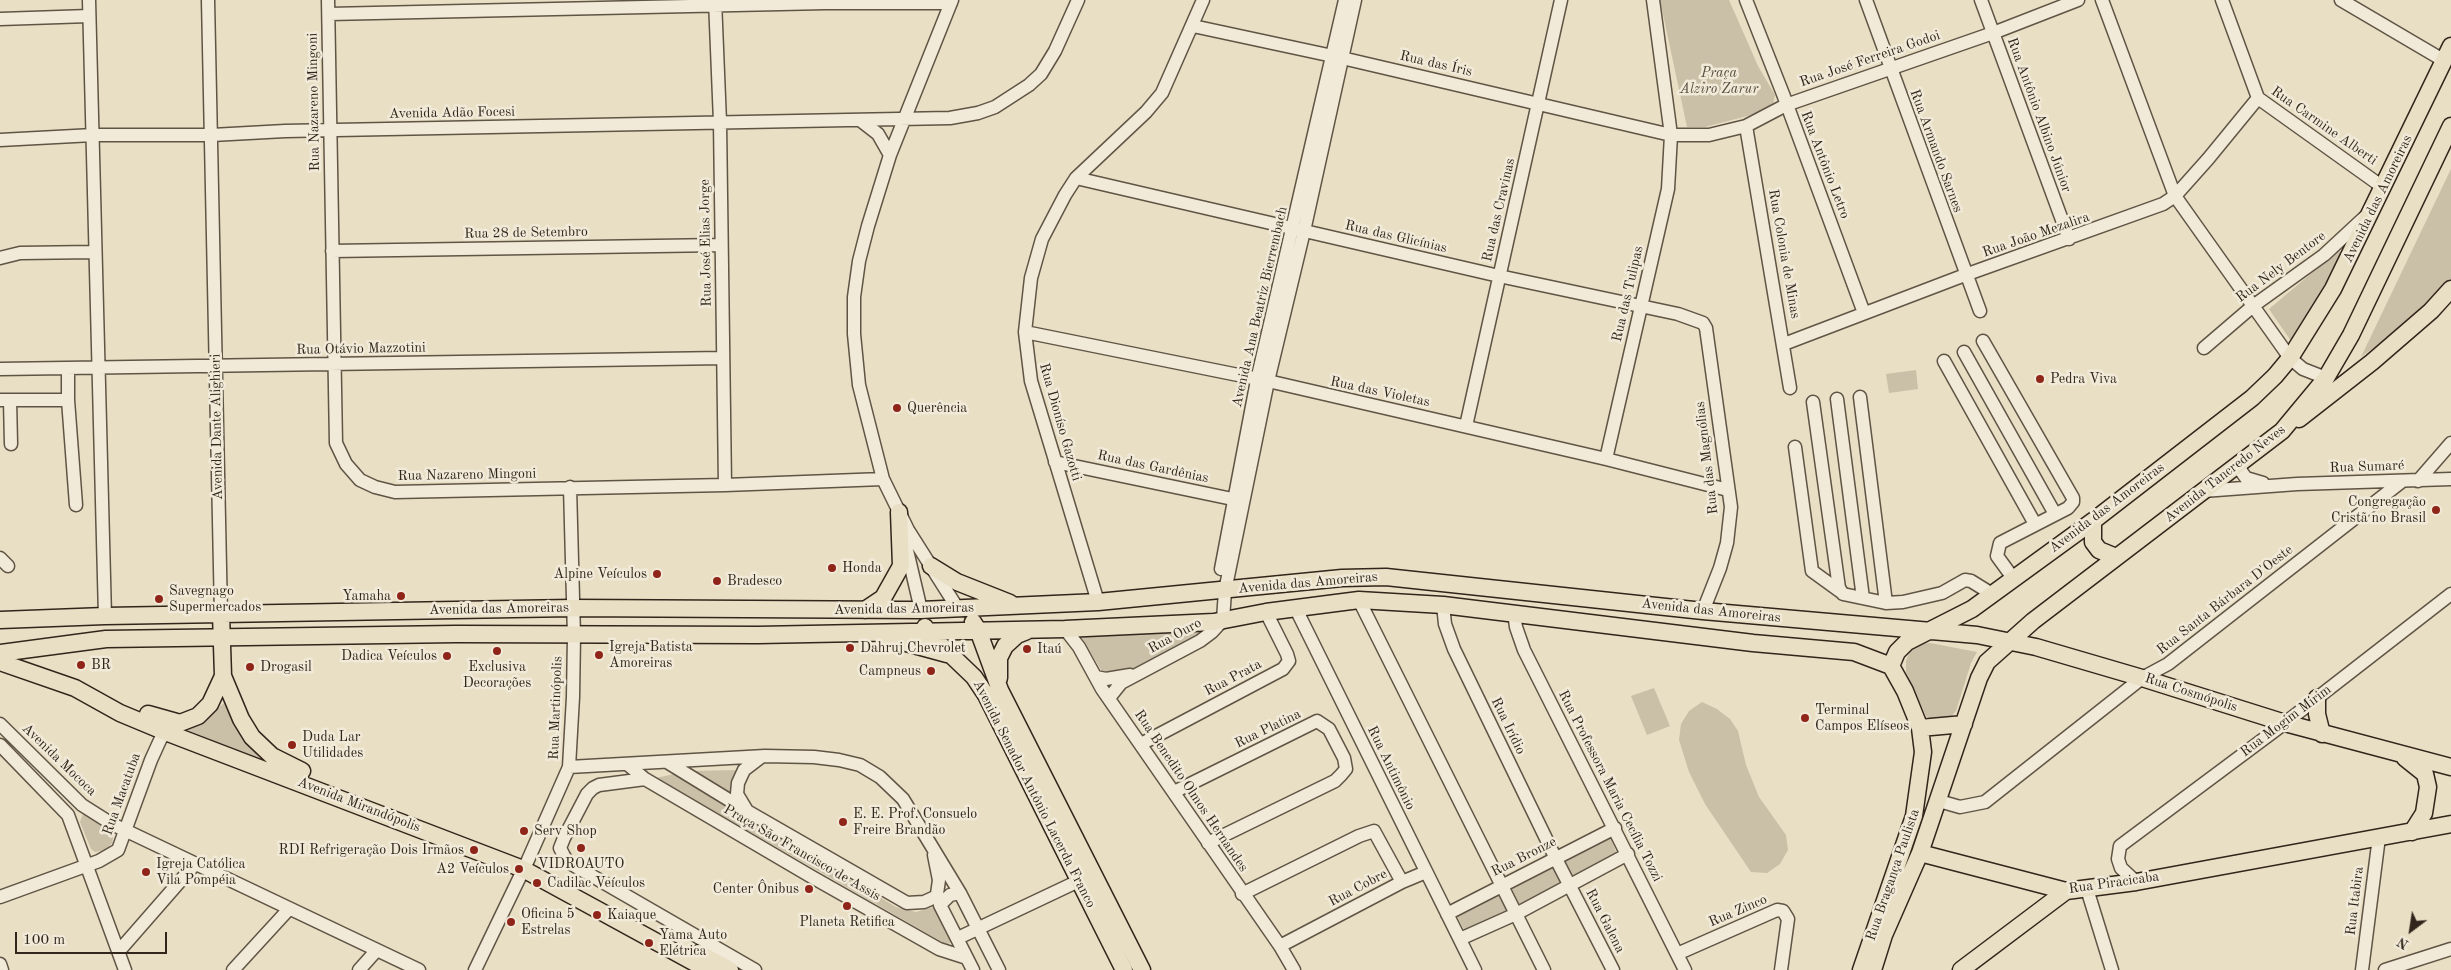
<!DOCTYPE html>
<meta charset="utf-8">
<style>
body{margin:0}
#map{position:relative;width:2451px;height:970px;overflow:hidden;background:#e9dfc4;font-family:"Old Standard TT",serif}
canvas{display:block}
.north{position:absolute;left:2386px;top:905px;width:50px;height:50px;-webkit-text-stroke:4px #f1ead9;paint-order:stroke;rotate:211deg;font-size:14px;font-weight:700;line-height:20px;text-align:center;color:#32251b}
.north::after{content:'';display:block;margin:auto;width:18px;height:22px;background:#32251b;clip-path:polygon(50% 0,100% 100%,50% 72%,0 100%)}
.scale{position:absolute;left:15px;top:932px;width:152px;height:22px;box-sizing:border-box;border:2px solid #32251b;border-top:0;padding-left:6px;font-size:15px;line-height:18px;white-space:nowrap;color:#32251b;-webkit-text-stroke:4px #f1ead9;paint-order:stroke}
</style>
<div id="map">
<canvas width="2451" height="970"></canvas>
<div class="north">N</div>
<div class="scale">100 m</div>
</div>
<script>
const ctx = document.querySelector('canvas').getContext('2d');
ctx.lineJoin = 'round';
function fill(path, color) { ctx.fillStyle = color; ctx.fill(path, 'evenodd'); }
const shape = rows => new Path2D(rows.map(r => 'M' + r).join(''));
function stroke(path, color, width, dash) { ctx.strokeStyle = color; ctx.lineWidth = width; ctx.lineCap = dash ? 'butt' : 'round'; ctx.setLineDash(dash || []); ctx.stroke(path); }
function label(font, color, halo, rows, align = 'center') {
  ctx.font = font + ' "Old Standard TT",serif'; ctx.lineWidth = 5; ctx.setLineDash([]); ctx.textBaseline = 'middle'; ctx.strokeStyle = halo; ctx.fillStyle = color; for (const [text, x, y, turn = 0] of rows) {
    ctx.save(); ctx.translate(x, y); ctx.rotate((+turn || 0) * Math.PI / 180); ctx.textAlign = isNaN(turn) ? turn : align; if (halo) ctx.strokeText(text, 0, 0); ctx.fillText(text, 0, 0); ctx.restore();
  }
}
fill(shape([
 [1660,0,1729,0,1758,66,1775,95,1773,105,1751,115,1705,127,1687,127],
 [2451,169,2451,283,2428,309,2361,357],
 [2338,251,2346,254,2293,344,2269,309],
 [1916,370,1918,389,1889,393,1886,374],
 [1216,624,1205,634,1133,672,1110,675,1101,670,1081,636],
 [1930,643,1977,652,1971,663,1956,711,1950,718,1933,720,1926,716,1906,672,1906,661,1910,651,1919,644],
 [1654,688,1670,726,1647,735,1631,696],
 [1702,702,1717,709,1730,719,1738,731,1746,765,1759,797,1786,835,1788,850,1780,864,1767,873,1751,872,1705,804,1689,772,1679,740,1681,724,1689,711],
 [224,703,245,739,261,760,187,730,200,725],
 [741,770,731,787,735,799,687,771],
 [674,774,896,907,916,912,937,906,954,941,948,944,944,943,681,792,652,779],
 [83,814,88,814,114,832,112,843,106,850,95,852,91,849,80,822],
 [1609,834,1618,857,1466,934,1455,912]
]), '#cabfa7');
const minor = shape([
 [89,0,105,616],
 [208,0,221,614],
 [328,0,336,443,346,464,360,480,375,487,395,492,725,485,883,479],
 [715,0,720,122,725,485],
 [952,0,890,155,868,226,859,261,854,297,854,334,859,385,883,479,908,530,958,609],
 [1746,0,1783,94,1864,313],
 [1866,0,1980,311],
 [1981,0,2069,239],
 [2102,0,2175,196,2290,358,2303,369,2326,378],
 [2222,0,2258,98,2384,188],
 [2341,0,2443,60],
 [329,14,825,3,951,3],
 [0,19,89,16],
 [1193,26,1342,58,1671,135,1709,135,1746,126,1786,105,1993,33,2078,0],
 [860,120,878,134,890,155],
 [1746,126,1790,388],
 [0,140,93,135,212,135,285,131,950,118,978,113,995,107,1029,85,1041,74,1055,51,1078,0],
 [1076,178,1499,276,1678,314,1703,323,1706,328,1731,507,1727,543,1720,568,1703,611],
 [332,251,720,245],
 [0,258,20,253,94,252],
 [1025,332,1268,381,1606,459,1728,490],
 [1983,341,2073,498,2073,502,2068,508,2000,543,1997,556,2013,578],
 [1784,344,1965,275,2163,204,2175,196,2208,159,2258,98],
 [2204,348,2253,306,2324,255,2365,217],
 [1964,352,2055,514],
 [1944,361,2035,524],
 [68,368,68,400,76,505],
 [0,369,723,358],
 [1860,397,1886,603],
 [1837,399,1863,598],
 [0,400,68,400],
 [10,400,11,444],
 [1813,402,1839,588,1843,594,1886,603,1903,602,1942,593,1965,580,1971,581,1992,594],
 [1466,426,1561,0],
 [1795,447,1812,571,1841,592],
 [1606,459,1668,189,1671,135,1653,0],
 [1055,462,1242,501],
 [2240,462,2241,471,2246,478,2263,483],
 [2418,481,2451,443],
 [2203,491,2297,484,2451,479],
 [906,546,921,610],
 [0,558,8,566],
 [1221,569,1257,380,1345,0],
 [1359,600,1544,970],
 [1098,602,1031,381,1025,332,1031,278,1042,239,1065,195,1076,178,1146,112,1162,93,1203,0],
 [1443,605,1445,624,1454,649,1555,857,1613,970],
 [1296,609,1475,970],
 [1514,613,1516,627,1524,650,1685,970],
 [1065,629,1079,647,1102,689,1280,946,1294,970],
 [1096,677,1106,679,1130,675],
 [1109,698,1121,683,1200,641,1212,632,1223,620,1225,591,1268,381,1304,231,1355,0],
 [0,724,82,805,112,824,419,970],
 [1141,744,1283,669,1289,661,1287,654,1266,612],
 [0,745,68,815,125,970],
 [667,762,747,811,907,903,924,902,935,897,937,894,939,880,934,855],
 [627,764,645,779,812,877,939,949,967,958],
 [569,767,765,756,814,757,839,760,860,765,880,777,903,799,960,893,999,970],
 [645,779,599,785,593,788,587,794,564,838,560,848,564,856,568,862,755,970],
 [1174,792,1317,721,1329,729,1344,758,1346,769,1341,775,1335,781,1208,843],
 [1939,801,1960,807,1985,802,2142,678,2168,664,2401,482],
 [746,809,737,794,738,783,744,770,761,757],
 [2136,882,2121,868,2118,859,2120,846,2285,723,2451,594],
 [2087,889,2112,970],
 [960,893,950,895,940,905,973,970],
 [1242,894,1359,836,1374,831,1402,882],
 [0,897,99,861,118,850,151,760,161,738,173,729],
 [1447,914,1615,828],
 [958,938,1087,877],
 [1460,939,1516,914,1628,854],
 [1280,946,1402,882,1426,872],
 [119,951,195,864],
 [1677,954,1777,910,1783,911,1788,919,1781,970],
 [0,964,2,970],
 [233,970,289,909],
 [359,970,376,951],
 [475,970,528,860,569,767,573,697,574,636,570,487],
 [2362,970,2379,837],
 [2385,970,2451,949]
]);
const major = shape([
 [2299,419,2372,362,2431,311,2451,289],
 [2093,521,2093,542,2099,550,2116,557],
 [931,566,957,582,1010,603],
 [865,610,883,598,901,566,899,512],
 [0,620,105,616,572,608,921,610,1098,602,1342,578,1386,577,1703,611,1977,635,2036,647,2142,678,2285,723,2451,767],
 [973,622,978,630,1000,690,1142,970],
 [925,627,927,632,974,677,986,695,1124,970],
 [888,638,947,654],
 [0,653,106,639,456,634,758,635,1065,629,1214,622,1266,612,1359,600,1443,605,1753,643,1854,652,1891,666],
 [0,662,75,688,120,713,168,733,523,869,708,970],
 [1891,666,1897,652,1907,642,1972,609,2093,521,2252,398,2275,376,2290,358,2333,289,2451,46],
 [223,676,241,719,252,737,272,756,302,771],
 [999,678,999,658,1005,646,1017,635,1027,631],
 [2317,698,2317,714,2322,734],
 [148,714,180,723,198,716,210,704,223,676,221,614],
 [1920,728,1964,724],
 [2405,758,2425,774,2428,787,2424,813,2412,832],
 [1920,853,2066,891,2136,882,2451,824],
 [699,953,730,970],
 [1861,970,1914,816,1923,752,1920,728,1905,691,1891,666],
 [1873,970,1884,935,1920,853,1979,678,1987,662,2033,621,2282,431,2326,378,2351,335,2451,126],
 [1961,970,2066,891]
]);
stroke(minor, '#605445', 15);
stroke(major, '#32251b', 19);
stroke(minor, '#f1ead9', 12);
stroke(major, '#e9dfc4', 16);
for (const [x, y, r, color] of [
 [2040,379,5,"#8f2418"],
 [897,408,5,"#8f2418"],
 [2436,510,5,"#8f2418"],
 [832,568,5,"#8f2418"],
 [657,574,5,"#8f2418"],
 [717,581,5,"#8f2418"],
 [401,596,5,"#8f2418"],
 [159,599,5,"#8f2418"],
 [850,648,5,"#8f2418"],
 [1027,649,5,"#8f2418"],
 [497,651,5,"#8f2418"],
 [599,655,5,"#8f2418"],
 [447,656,5,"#8f2418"],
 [81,665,5,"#8f2418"],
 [250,667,5,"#8f2418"],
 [931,671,5,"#8f2418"],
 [1805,718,5,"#8f2418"],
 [292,745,5,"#8f2418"],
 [843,822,5,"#8f2418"],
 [524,831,5,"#8f2418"],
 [581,848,5,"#8f2418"],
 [474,850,5,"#8f2418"],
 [519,869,5,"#8f2418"],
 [146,872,5,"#8f2418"],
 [537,883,5,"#8f2418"],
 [809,889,5,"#8f2418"],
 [847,906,5,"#8f2418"],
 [597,915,5,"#8f2418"],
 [511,922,5,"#8f2418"],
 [649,943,5,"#8f2418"]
]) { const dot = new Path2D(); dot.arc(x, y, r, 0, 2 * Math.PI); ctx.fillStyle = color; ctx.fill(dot); stroke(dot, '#f1ead9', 2); }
label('14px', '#32251b', '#f1ead9', [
 ["Rua José Ferreira Godoi",1870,59,-19],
 ["Rua das Íris",1436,64,13],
 ["Rua Nazareno Mingoni",314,102,-91],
 ["Avenida Adão Focesi",452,113,-1],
 ["Rua Antônio Albino Júnior",2039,115,70],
 ["Rua Carmine Alberti",2324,126,35],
 ["Rua Armando Sarnes",1936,151,70],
 ["Rua Antônio Letro",1825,165,69],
 ["Avenida das Amoreiras",2378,199,-64],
 ["Rua das Cravinas",1499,210,-77],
 ["Rua 28 de Setembro",526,233,-1],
 ["Rua João Mezalira",2036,235,-19],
 ["Rua das Glicínias",1396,237,13],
 ["Rua José Elias Jorge",706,243,-91],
 ["Rua Colonia de Minas",1784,254,80],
 ["Rua Nely Bentore",2281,267,-37],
 ["Rua das Tulipas",1628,294,-77],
 ["Avenida Ana Beatriz Bierrembach",1260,307,-77],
 ["Rua Otávio Mazzotini",361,349,-1],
 ["Rua das Violetas",1380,392,12],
 ["Rua Dioníso Gazotti",1060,422,74],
 ["Avenida Dante Alighieri",217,427,-91],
 ["Rua das Magnólias",1707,458,-97],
 ["Rua das Gardênias",1153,467,12],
 ["Rua Sumaré",2367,467,-2],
 ["Avenida Tancredo Neves",2225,474,-38],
 ["Rua Nazareno Mingoni",467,475,-1],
 ["Avenida das Amoreiras",2107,508,-37],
 ["Avenida das Amoreiras",1308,583,-5],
 ["Rua Santa Bárbara D'Oeste",2225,600,-38],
 ["Avenida das Amoreiras",499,609,-1],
 ["Avenida das Amoreiras",904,609,-1],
 ["Avenida das Amoreiras",1711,611,6],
 ["Rua Ouro",1175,636,-29],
 ["Rua Prata",1233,678,-28],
 ["Rua Cosmópolis",2191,693,18],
 ["Rua Martinópolis",556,708,-88],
 ["Rua Mogim Mirim",2286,721,-37],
 ["Rua Irídio",1508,726,64],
 ["Rua Platina",1268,729,-26],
 ["Avenida Mococa",59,760,44],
 ["Rua Antimônio",1391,768,64],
 ["Rua Professora Maria Cecília Tozzi",1610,786,63],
 ["Rua Benedito Olmos Hernandes",1191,791,56],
 ["Rua Macatuba",122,794,-70],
 ["Avenida Senador Antônio Lacerda Franco",1034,794,63],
 ["Avenida Mirandópolis",359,805,21],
 ["Praça São Francisco de Assis",802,853,30],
 ["Rua Bronze",1524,857,-27],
 ["Rua Bragança Paulista",1893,875,-71],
 ["Rua Piracicaba",2114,883,-8],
 ["Rua Cobre",1358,888,-28],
 ["Rua Itabira",2355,901,-83],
 ["Rua Zinco",1738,911,-23],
 ["Rua Galena",1605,921,63]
]);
label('italic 14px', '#584c3e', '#f1ead9', [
 ["Praça",1719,73],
 ["Alziro Zarur",1719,89]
]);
label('14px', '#32251b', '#f1ead9', [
 ["Pedra Viva",2050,379],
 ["Querência",907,408],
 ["Congregação",2426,502,"right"],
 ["Cristã no Brasil",2426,518,"right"],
 ["Honda",842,568],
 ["Alpine Veículos",647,574,"right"],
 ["Bradesco",727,581],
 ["Savegnago",169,591],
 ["Supermercados",169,607],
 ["Yamaha",391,596,"right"],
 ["Igreja Batista",609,647],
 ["Amoreiras",609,663],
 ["Dahruj Chevrolet",860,648],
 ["Itaú",1037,649],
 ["Dadica Veículos",437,656,"right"],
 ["BR",91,665],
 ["Drogasil",260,667],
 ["Exclusiva",497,667,"center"],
 ["Decorações",497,683,"center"],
 ["Campneus",921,671,"right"],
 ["Terminal",1815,710],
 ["Campos Elíseos",1815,726],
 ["Duda Lar",302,737],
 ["Utilidades",302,753],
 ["E. E. Prof. Consuelo",853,814],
 ["Freire Brandão",853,830],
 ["Serv Shop",534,831],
 ["RDI Refrigeração Dois Irmãos",464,850,"right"],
 ["Igreja Católica",156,864],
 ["Vila Pompéia",156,880],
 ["VIDROAUTO",581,864,"center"],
 ["A2 Veículos",509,869,"right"],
 ["Cadilac Veículos",547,883],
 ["Center Ônibus",799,889,"right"],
 ["Oficina 5",521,914],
 ["Estrelas",521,930],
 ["Kaiaque",607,915],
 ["Planeta Retifica",847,922,"center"],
 ["Yama Auto",659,935],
 ["Elétrica",659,951]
], 'left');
</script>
